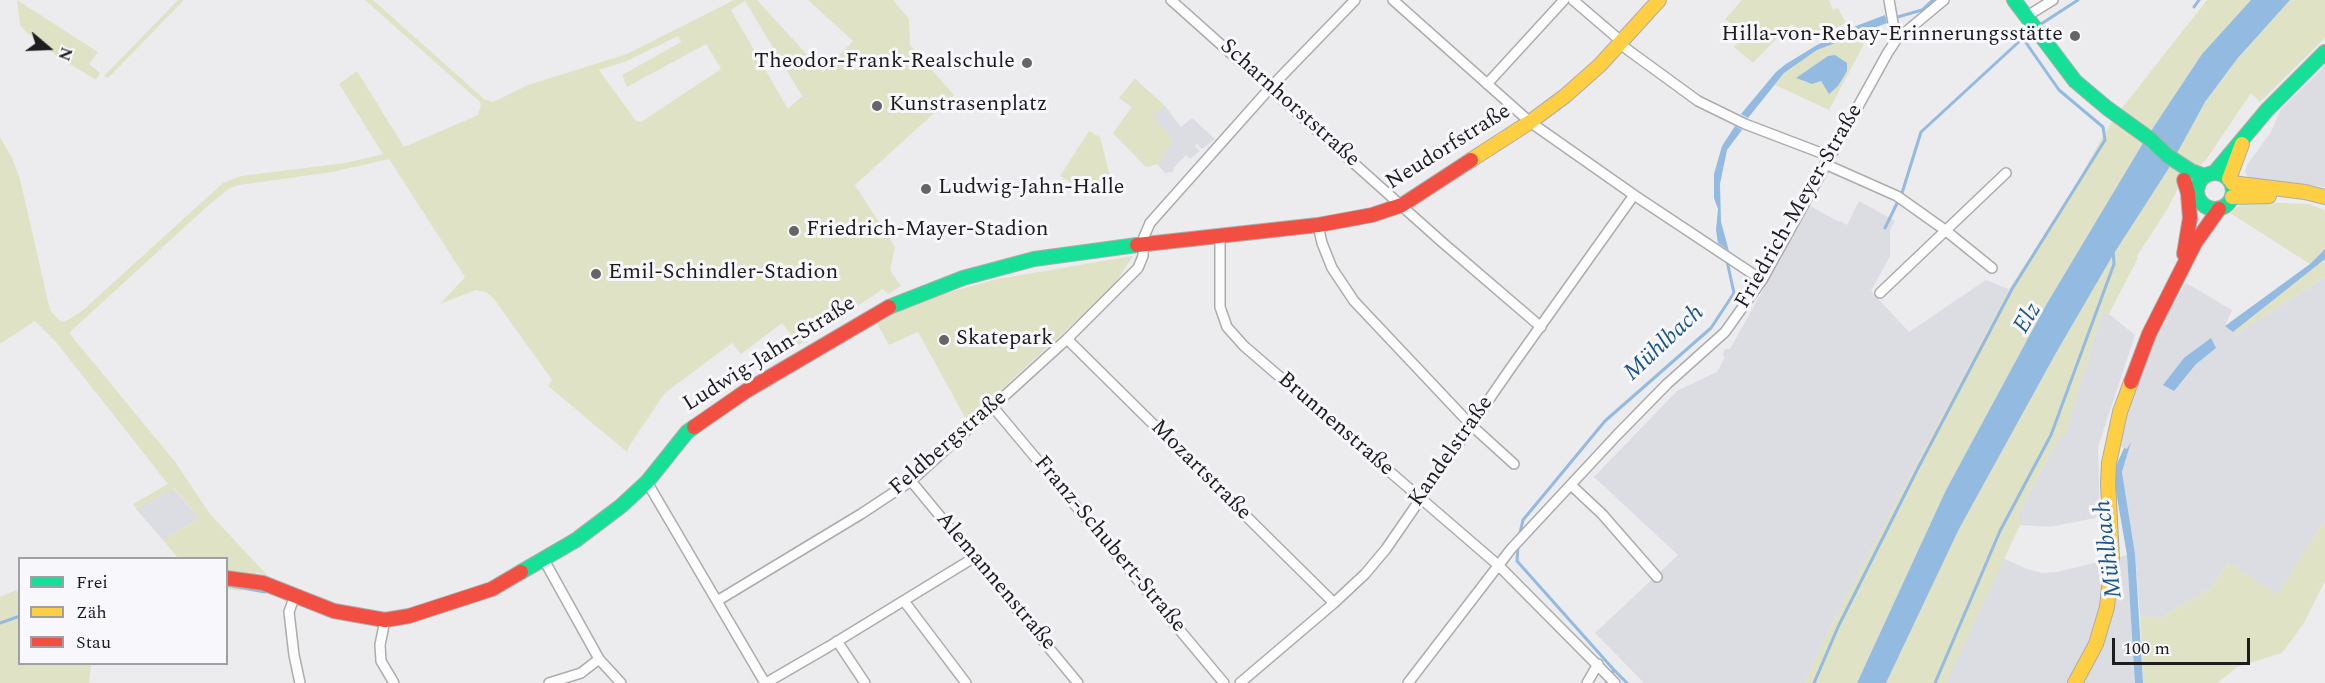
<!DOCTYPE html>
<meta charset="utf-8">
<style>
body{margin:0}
#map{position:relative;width:2325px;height:683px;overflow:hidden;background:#ececee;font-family:Spectral,serif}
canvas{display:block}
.legend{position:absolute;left:18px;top:557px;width:210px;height:108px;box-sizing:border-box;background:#f8f8fc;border:2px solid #a0a0a4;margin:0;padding:8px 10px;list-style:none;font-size:18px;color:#1d1d1f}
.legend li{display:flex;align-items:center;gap:12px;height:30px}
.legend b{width:30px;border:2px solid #a0a0a4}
.north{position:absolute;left:18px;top:18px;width:60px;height:60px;-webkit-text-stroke:4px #f8f8fc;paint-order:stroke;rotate:109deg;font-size:16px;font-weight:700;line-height:24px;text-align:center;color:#1d1d1f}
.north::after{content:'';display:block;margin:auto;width:21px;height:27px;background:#1d1d1f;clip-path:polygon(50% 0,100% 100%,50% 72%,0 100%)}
.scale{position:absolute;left:2112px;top:638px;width:138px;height:27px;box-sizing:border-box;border:3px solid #1d1d1f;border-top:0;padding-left:8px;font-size:18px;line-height:21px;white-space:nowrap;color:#1d1d1f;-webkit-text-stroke:4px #f8f8fc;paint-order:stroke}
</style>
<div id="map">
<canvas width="2325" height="683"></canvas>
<ul class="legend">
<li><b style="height:8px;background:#16e098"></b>Frei</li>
<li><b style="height:8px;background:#ffcf43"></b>Zäh</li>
<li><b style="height:8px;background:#f24e42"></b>Stau</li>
</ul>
<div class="north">N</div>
<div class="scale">100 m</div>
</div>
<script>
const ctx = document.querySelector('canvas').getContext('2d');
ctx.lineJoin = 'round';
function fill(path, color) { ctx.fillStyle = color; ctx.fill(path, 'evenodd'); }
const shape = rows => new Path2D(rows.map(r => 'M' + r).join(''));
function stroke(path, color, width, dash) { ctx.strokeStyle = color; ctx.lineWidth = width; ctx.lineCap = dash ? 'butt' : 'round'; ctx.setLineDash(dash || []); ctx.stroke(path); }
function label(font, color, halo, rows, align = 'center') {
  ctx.font = font + ' Spectral,serif'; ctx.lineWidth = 6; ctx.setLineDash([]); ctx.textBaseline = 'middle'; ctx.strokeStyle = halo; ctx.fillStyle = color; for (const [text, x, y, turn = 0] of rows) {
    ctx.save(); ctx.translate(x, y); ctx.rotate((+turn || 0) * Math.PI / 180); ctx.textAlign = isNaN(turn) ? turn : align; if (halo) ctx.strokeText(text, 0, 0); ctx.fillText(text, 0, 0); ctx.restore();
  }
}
fill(shape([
 [2325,66,2325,187,2249,178,2245,172,2247,165,2271,132,2281,109],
 [1135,79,1165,106,1181,127,1192,118,1215,139,1202,149,1197,144,1195,146,1200,151,1190,159,1186,155,1173,168,1174,170,1171,173,1169,172,1166,174,1157,164,1146,167,1113,133,1132,107,1119,98],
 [1859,201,1895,221,1890,230,1890,256,1871,291,1909,332,1986,280,2009,289,1827,634,1805,683,1644,683,1595,633,1678,555,1594,477,1677,391,1717,372,1725,357,1723,355,1725,349,1730,349,1810,206,1839,222,1840,221,1847,225],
 [2325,277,2325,520,2277,596,2228,562,2212,587,2161,618,2140,616,2135,554,2122,472,2130,446,2127,450,2122,447,2117,437,2148,348,2186,283,2232,310,2225,326,2238,333],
 [2102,313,2109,314,2135,335,2098,447,2100,517,2049,527,2020,525,2018,515,2060,435,2065,435],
 [173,488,199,518,163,540,136,509],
 [2127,555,2135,683,1945,683,2003,558,2027,569,2042,573,2057,572]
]), '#dcdce3');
fill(shape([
 [17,0,98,52,89,64,100,73,96,80,57,56,26,32,20,25],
 [178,0,184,0,108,78,104,76],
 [365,0,373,0,484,99,493,102,528,85,627,54,734,0,757,0,823,72,853,41,808,0,893,0,909,19,910,45,954,95,855,185,895,247,890,270,901,286,888,294,883,289,799,345,782,323,741,354,732,343,665,393,629,446,627,452,548,386,552,380,494,299,486,292,476,290,440,304,465,277,389,159,332,172,239,185,230,188,211,203,71,331,70,334,176,463,210,514,268,576,257,572,241,591,227,589,226,558,178,558,163,540,199,518,174,488,136,509,133,504,168,484,56,342,35,321,0,344,0,137,12,158,20,179,50,310,60,321,64,322,82,311,223,183,241,176,345,163,383,154,339,84,357,71,404,147,478,115,481,104,479,101],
 [745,1,802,96,788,109,731,10],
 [678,36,681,42,622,75,627,87,706,44,721,69,641,122,636,121,599,70,627,61],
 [1742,0,1829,0,1833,10,1838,8,1846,23,1816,38,1791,24,1753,63,1734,47,1745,34,1725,19],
 [2207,0,2251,0,2202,54,2143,143,2046,305,1946,490,1857,683,1805,683,1827,634,2009,289,2070,195,2103,136,2122,108],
 [2290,0,2325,0,2325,38,2260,102,2251,93,2206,160,2181,182,2167,210,2137,256,2138,258,2109,314,2102,313,2065,436,2060,435,2018,515,2020,525,1946,683,1886,683,1959,529,2056,353,2113,255,2169,168,2205,102,2237,59],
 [1857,33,1864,44,1829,110,1775,85,1784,73,1817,50],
 [1847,71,1829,93,1821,81,1805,82,1797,78],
 [1135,79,1165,106,1152,116,1174,142,1164,152,1165,154,1161,157,1163,159,1157,164,1146,167,1113,133,1132,107,1119,98],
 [1089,131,1100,137,1110,176,1101,191,1077,176,1072,183,1060,176],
 [2267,202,2309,204,2325,210,2325,249,2310,264,2230,213,2237,207,2247,203],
 [1133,256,1112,288,967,421,918,332,889,345,877,323,917,301,997,279],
 [2325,259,2325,277,2238,333,2233,332],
 [2325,520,2325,581,2304,623,2282,653,2237,667,2217,683,2143,683,2140,616,2161,618,2212,587,2228,562,2277,595],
 [16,590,20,597,20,664,91,664,89,683,0,683,0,597]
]), '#e0e2c6');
fill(shape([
 [2251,0,2290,0,2237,59,2205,102,2169,168,2113,255,2056,353,1959,529,1886,683,1857,683,1946,490,2046,305,2143,143,2202,54],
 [1885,15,1887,23,1817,50,1784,73,1748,118,1741,114,1776,72,1786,64,1817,45,1856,26],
 [1835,55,1847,63,1847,71,1838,86,1829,94,1821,81,1812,84,1796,78,1828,56],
 [1735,126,1742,130,1727,150,1720,184,1721,222,1729,251,1718,243,1716,230,1718,209,1714,198,1714,174,1722,146],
 [2325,249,2325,259,2233,332,2225,326,2310,264],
 [2211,338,2216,348,2196,364,2174,391,2163,385,2184,358],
 [2131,442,2122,472,2135,554,2143,683,2135,683,2127,555,2114,480,2116,466,2124,448,2127,449]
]), '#93bae1');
stroke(shape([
 [2194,7,2199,0],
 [1894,18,1922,10,1933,0],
 [2038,26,2078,0],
 [1885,228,1902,193,1921,132,2023,38],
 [1519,537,1523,520,1605,421,1711,328,1734,293,1727,261],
 [1518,547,1517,561,1614,670,1606,683],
 [226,585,265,592],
 [0,623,20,616],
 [1614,670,1627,683],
 [1814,683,1838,627,1917,470,2012,289,2105,140,2103,127,2059,90,2031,50,2023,38,2033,30],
 [1935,683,2000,531,2051,435,2114,264,2113,249]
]), '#93bae1', 3);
const street = shape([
 [1171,0,1442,242,1541,327],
 [1393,0,1530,122,1634,195,1762,280],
 [1573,0,1622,42,1624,47,1698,101,1745,124,1829,156],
 [1889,0,1896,40],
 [2027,16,2053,0],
 [1487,84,1564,0],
 [1825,164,1897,196,1945,230,1992,268],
 [1318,225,1322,243,1332,268,1354,301,1471,425,1514,464],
 [1220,237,1220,307,1227,327,1244,346,1498,565,1615,683],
 [1880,293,2006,173],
 [1067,339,1334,603],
 [993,407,1224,683],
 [911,481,1078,683],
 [647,482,765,683],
 [1571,485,1602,514,1657,577],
 [544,560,599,659,621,683],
 [295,595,289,612,294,655,300,683],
 [717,601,861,514,911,481,1067,339,1138,268,1143,256,1144,237,1150,223,1270,88,1355,0],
 [904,601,966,683],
 [385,620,380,645,381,661,394,683],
 [837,641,865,683],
 [549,683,581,673,599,659],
 [766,683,828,647,975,557],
 [1240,683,1334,603,1365,574,1386,549,1510,369,1634,195],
 [1408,683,1511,549,1618,434,1667,384,1725,332,1762,280,1887,54,1896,40,1944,0],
 [1587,683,1598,664]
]);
const fast = shape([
 [2014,0,2075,81,2107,108,2150,139,2168,156,2191,171,2205,176],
 [2215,172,2267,110,2325,52],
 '2197 191a18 18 0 1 1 36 0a18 18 0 1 1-36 0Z',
 [889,307,963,278,1034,259,1137,245],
 [521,572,576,540,621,506,647,482,687,432,694,427]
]);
const slow = shape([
 [1471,160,1530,122,1565,96,1600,65,1659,0],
 [2229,179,2242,144],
 [2232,183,2305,192,2325,197],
 [2232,197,2269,196],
 [2075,683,2096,644,2107,607,2112,558,2108,483,2109,463,2120,412,2131,382]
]);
const jam = shape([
 [2184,180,2188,193,2190,218,2184,254],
 [1137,245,1318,225,1372,215,1402,205,1471,160],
 [2131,382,2149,334,2195,243,2219,209],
 [694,427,746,391,889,307],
 [226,578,263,583,334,611,385,620,409,616,492,589,521,572]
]);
stroke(street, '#acacad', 12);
stroke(fast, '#acacad', 16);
stroke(slow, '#acacad', 16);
stroke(jam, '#acacad', 16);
stroke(street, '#fcfcfc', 9);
stroke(fast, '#16e098', 14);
stroke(slow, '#ffcf43', 14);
stroke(jam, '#f24e42', 14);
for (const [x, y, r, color] of [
 [2075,36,6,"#656567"],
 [1027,63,6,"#656567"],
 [877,106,6,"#656567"],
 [926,189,6,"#656567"],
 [794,231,6,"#656567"],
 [596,274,6,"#656567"],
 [944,340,6,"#656567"]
]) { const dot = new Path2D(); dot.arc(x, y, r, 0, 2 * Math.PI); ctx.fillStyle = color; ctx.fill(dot); stroke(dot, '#f8f8fc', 2); }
label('22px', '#1d1d1f', '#f8f8fc', [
 ["Hilla-von-Rebay-Erinnerungsstätte",2063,36,"right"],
 ["Theodor-Frank-Realschule",1015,63,"right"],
 ["Kunstrasenplatz",889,106],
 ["Ludwig-Jahn-Halle",938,189],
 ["Friedrich-Mayer-Stadion",806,231],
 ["Emil-Schindler-Stadion",608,274],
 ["Skatepark",956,340]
], 'left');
label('22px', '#1d1d1f', '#f8f8fc', [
 ["Scharnhorststraße",1289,104,42],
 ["Neudorfstraße",1449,148,-32],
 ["Friedrich-Meyer-Straße",1800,207,-60],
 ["Ludwig-Jahn-Straße",770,355,-32],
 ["Brunnenstraße",1335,425,41],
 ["Feldbergstraße",949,444,-41],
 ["Kandelstraße",1452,452,-55],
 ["Mozartstraße",1200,471,45],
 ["Franz-Schubert-Straße",1109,545,50],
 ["Alemannenstraße",995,582,50]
]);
label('italic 24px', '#1b578a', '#f8f8fc', [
 ["Elz",2029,319,-59],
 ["Mühlbach",1665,344,-43],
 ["Mühlbach",2110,549,-97]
]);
</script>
